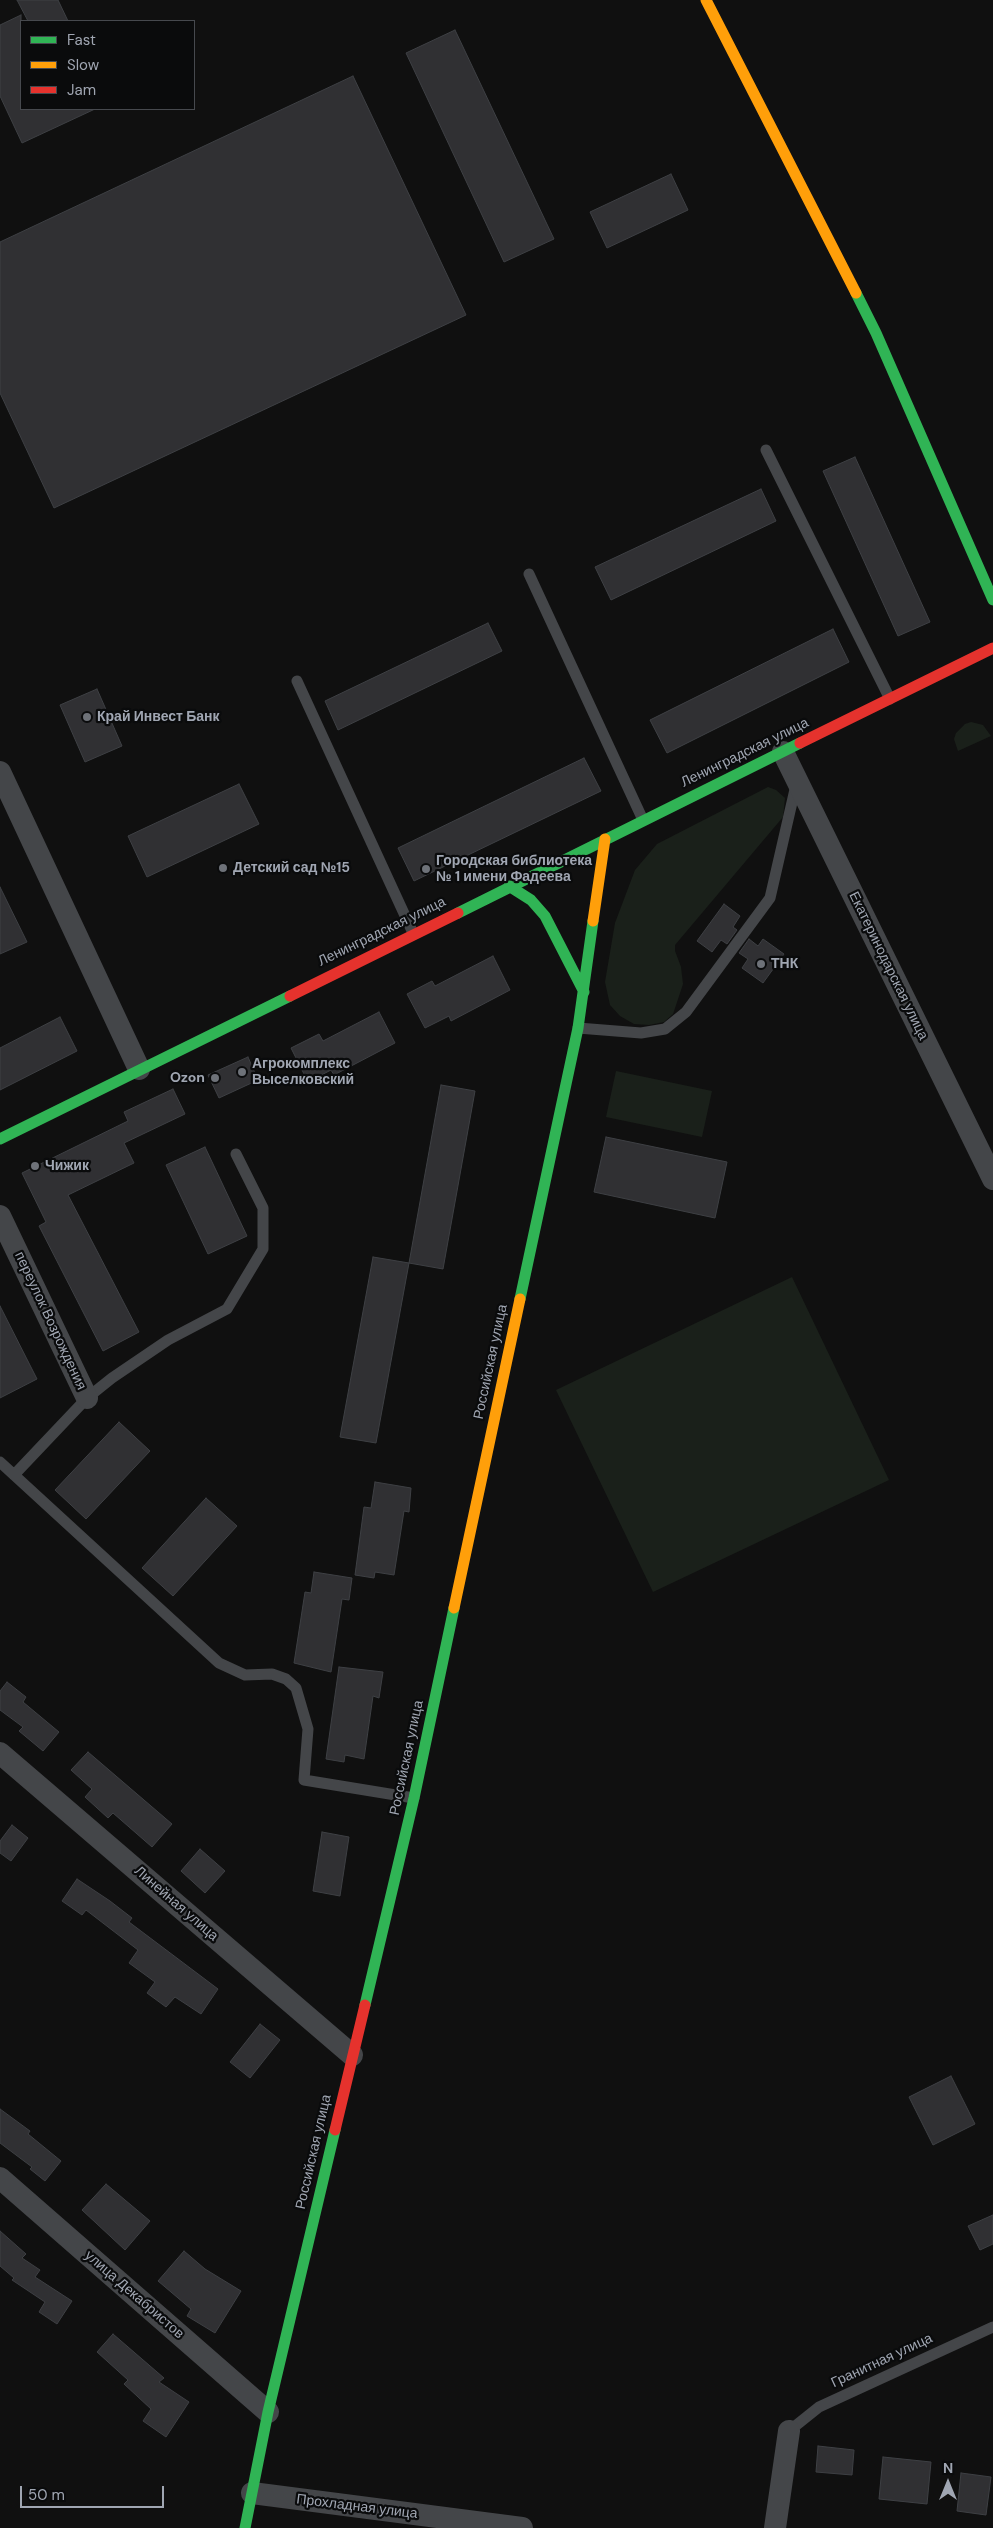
<!DOCTYPE html>
<meta charset="utf-8">
<style>
body{margin:0}
#map{position:relative;width:993px;height:2528px;overflow:hidden;background:#101010;font-family:"DM Sans",sans-serif}
canvas{display:block}
.legend{position:absolute;left:20px;top:20px;width:175px;height:90px;box-sizing:border-box;background:#0a0b0c;border:1px solid #46494e;margin:0;padding:6px 9px;list-style:none;font-size:15px;color:#a0a6b2}
.legend li{display:flex;align-items:center;gap:10px;height:25px}
.legend b{width:25px;border:1px solid #46494e}
.north{position:absolute;left:923px;top:2458px;width:50px;height:50px;-webkit-text-stroke:4px #0a0b0c;paint-order:stroke;rotate:0deg;font-size:14px;font-weight:700;line-height:20px;text-align:center;color:#a0a6b2}
.north::after{content:'';display:block;margin:auto;width:18px;height:22px;background:#a0a6b2;clip-path:polygon(50% 0,100% 100%,50% 72%,0 100%)}
.scale{position:absolute;left:20px;top:2486px;width:144px;height:22px;box-sizing:border-box;border:2px solid #a0a6b2;border-top:0;padding-left:6px;font-size:15px;line-height:18px;white-space:nowrap;color:#a0a6b2;-webkit-text-stroke:4px #0a0b0c;paint-order:stroke}
</style>
<div id="map">
<canvas width="993" height="2528"></canvas>
<ul class="legend">
<li><b style="height:6px;background:#30b455"></b>Fast</li>
<li><b style="height:6px;background:#ff9f0a"></b>Slow</li>
<li><b style="height:6px;background:#e5322d"></b>Jam</li>
</ul>
<div class="north">N</div>
<div class="scale">50 m</div>
</div>
<script>
const ctx = document.querySelector('canvas').getContext('2d');
ctx.lineJoin = 'round';
function fill(path, color) { ctx.fillStyle = color; ctx.fill(path, 'evenodd'); }
const shape = rows => new Path2D(rows.map(r => 'M' + r).join(''));
function stroke(path, color, width, dash) { ctx.strokeStyle = color; ctx.lineWidth = width; ctx.lineCap = dash ? 'butt' : 'round'; ctx.setLineDash(dash || []); ctx.stroke(path); }
function label(font, color, halo, rows, align = 'center') {
  ctx.font = font + ' "DM Sans",sans-serif'; ctx.lineWidth = 4.5; ctx.setLineDash([]); ctx.textBaseline = 'middle'; ctx.strokeStyle = halo; ctx.fillStyle = color; for (const [text, x, y, turn = 0] of rows) {
    ctx.save(); ctx.translate(x, y); ctx.rotate((+turn || 0) * Math.PI / 180); ctx.textAlign = isNaN(turn) ? turn : align; if (halo) ctx.strokeText(text, 0, 0); ctx.fillText(text, 0, 0); ctx.restore();
  }
}
fill(shape([
 [971,722,983,725,991,736,958,751,954,739,956,733,965,724],
 [768,787,776,790,785,798,783,817,675,945,675,951,681,967,683,984,673,1014,664,1022,649,1025,634,1024,620,1016,610,1005,605,982,615,923,635,870,657,844],
 [616,1071,712,1091,702,1137,606,1117],
 [792,1277,889,1480,653,1592,556,1390]
]), '#1a201a');
const building = shape([
 [17,0,58,0,68,21,28,21,17,0],
 [21,15,21,109,95,109,22,143,0,96,0,25,21,15],
 [455,30,554,239,504,262,406,53,455,30],
 [353,76,466,315,54,508,0,393,0,242,353,76],
 [671,174,688,210,607,248,590,212,671,174],
 [855,457,930,622,898,636,823,471,855,457],
 [761,489,776,521,611,600,595,567,761,489],
 [488,623,502,651,338,730,325,701,488,623],
 [833,629,849,662,667,753,650,720,833,629],
 [97,689,122,746,85,762,60,705,97,689],
 [584,758,601,791,414,881,398,848,584,758],
 [239,784,259,824,147,877,128,836,239,784],
 [0,887,27,942,0,954,0,887],
 [724,904,740,916,733,927,737,930,727,944,721,940,712,952,697,941,724,904],
 [749,939,758,946,763,939,784,954,763,983,742,968,748,959,739,953,749,939],
 [493,956,510,990,451,1021,449,1016,425,1028,407,994,432,981,435,986,493,956],
 [379,1012,395,1043,334,1075,331,1070,308,1082,291,1048,319,1034,323,1041,379,1012],
 [60,1017,77,1051,0,1090,0,1048,60,1017],
 [248,1057,258,1080,219,1098,208,1075,248,1057],
 [441,1085,475,1091,443,1269,409,1263,441,1085],
 [173,1089,185,1114,124,1143,134,1163,68,1195,139,1332,103,1351,39,1226,46,1222,22,1173,128,1121,124,1112,173,1089],
 [606,1137,727,1162,715,1218,594,1192,606,1137],
 [205,1147,247,1236,208,1254,166,1165,205,1147],
 [373,1257,409,1263,376,1443,340,1437,373,1257],
 [0,1306,37,1379,0,1398,0,1306],
 [119,1422,150,1451,86,1519,55,1490,119,1422],
 [375,1482,411,1488,409,1512,404,1511,394,1575,375,1572,374,1578,355,1575,364,1507,371,1508,375,1482],
 [206,1498,237,1526,173,1596,142,1568,206,1498],
 [314,1572,352,1578,349,1600,342,1599,331,1672,294,1663,305,1592,311,1593,314,1572],
 [339,1667,383,1672,379,1698,373,1696,364,1759,345,1755,344,1762,326,1759,339,1667],
 [7,1682,26,1697,23,1702,59,1732,43,1751,19,1731,23,1727,0,1710,0,1691,7,1682],
 [88,1752,172,1824,152,1847,113,1813,108,1818,85,1797,92,1789,71,1770,88,1752],
 [12,1825,28,1838,11,1861,0,1853,0,1841,12,1825],
 [322,1832,349,1837,340,1896,313,1891,322,1832],
 [200,1849,225,1871,205,1893,181,1871,200,1849],
 [77,1879,110,1901,132,1918,129,1922,218,1989,201,2014,175,1997,166,2007,147,1993,155,1982,129,1963,138,1950,86,1910,82,1915,62,1901,77,1879],
 [260,2024,280,2040,250,2078,230,2062,260,2024],
 [951,2076,975,2124,933,2145,909,2097,951,2076],
 [0,2109,30,2131,28,2134,61,2161,45,2181,30,2169,32,2167,0,2143,0,2109],
 [106,2184,150,2221,125,2250,82,2210,106,2184],
 [993,2215,993,2244,980,2250,968,2226,993,2215],
 [0,2231,26,2254,22,2258,40,2270,35,2277,72,2301,57,2324,39,2312,45,2302,12,2280,14,2278,0,2266,0,2231],
 [184,2251,205,2269,241,2291,215,2333,187,2316,191,2309,158,2281,184,2251],
 [113,2334,164,2378,159,2382,189,2402,166,2437,143,2421,151,2409,124,2384,128,2380,97,2352,113,2334],
 [818,2446,854,2450,852,2475,816,2472,818,2446],
 [883,2457,931,2462,927,2504,879,2499,883,2457],
 [961,2473,991,2477,986,2515,957,2511,961,2473]
]);
fill(building, '#303033');
stroke(building, '#3e4044', 1);
stroke(shape([
 [766,450,890,699],
 [529,574,643,820],
 [297,681,413,933],
 [578,1028,641,1033,665,1029,686,1012,770,898,796,785],
 [0,1462,219,1663,245,1675,272,1674,286,1679,296,1688,308,1729,304,1780,414,1798],
 [14,1475,87,1398,112,1378,168,1340,227,1309,263,1249,263,1208,236,1154],
 [789,2431,819,2407,993,2327]
]), '#444649', 11);
stroke(shape([
 [783,752,993,1179],
 [0,772,139,1069],
 [0,1216,87,1398],
 [0,1753,352,2055],
 [0,2178,268,2412],
 [252,2493,522,2528],
 [775,2528,789,2431]
]), '#444649', 22);
stroke(shape([
 [856,293,876,333,993,600],
 [509,886,531,900,545,916,584,992],
 [458,913,800,743],
 [0,1139,290,996],
 [520,1299,578,1028,593,921],
 [365,2005,414,1798,454,1608],
 [245,2528,268,2412,335,2130]
]), '#30b455', 11);
stroke(shape([
 [706,0,856,293],
 [593,921,605,839],
 [454,1608,520,1299]
]), '#ff9f0a', 11);
stroke(shape([
 [800,743,993,648],
 [290,996,458,913],
 [335,2130,365,2005]
]), '#e5322d', 11);
for (const [x, y, r, color] of [
 [87,717,5,"#6e7279"],
 [223,868,5,"#6e7279"],
 [426,869,5,"#6e7279"],
 [761,964,5,"#6e7279"],
 [242,1072,5,"#6e7279"],
 [215,1078,5,"#6e7279"],
 [35,1166,5,"#6e7279"]
]) { const dot = new Path2D(); dot.arc(x, y, r, 0, 2 * Math.PI); ctx.fillStyle = color; ctx.fill(dot); stroke(dot, '#0a0b0c', 2); }
label('bold 14px', '#a0a6b2', '#0a0b0c', [
 ["Край Инвест Банк",97,717],
 ["Городская библиотека",436,861],
 ["№ 1 имени Фадеева",436,877],
 ["Детский сад №15",233,868],
 ["ТНК",771,964],
 ["Агрокомплекс",252,1064],
 ["Выселковский",252,1080],
 ["Ozon",205,1078,"right"],
 ["Чижик",45,1166]
], 'left');
label('14px', '#a0a6b2', '#0a0b0c', [
 ["Ленинградская улица",745,753,-26],
 ["Ленинградская улица",382,932,-26],
 ["Екатеринодарская улица",888,966,64],
 ["переулок Возрождения",50,1321,65],
 ["Российская улица",491,1362,-78],
 ["Российская улица",407,1758,-78],
 ["Линейная улица",176,1904,41],
 ["Российская улица",314,2152,-77],
 ["улица Декабристов",134,2295,41],
 ["Гранитная улица",882,2361,-25],
 ["Прохладная улица",357,2507,7]
]);
</script>
